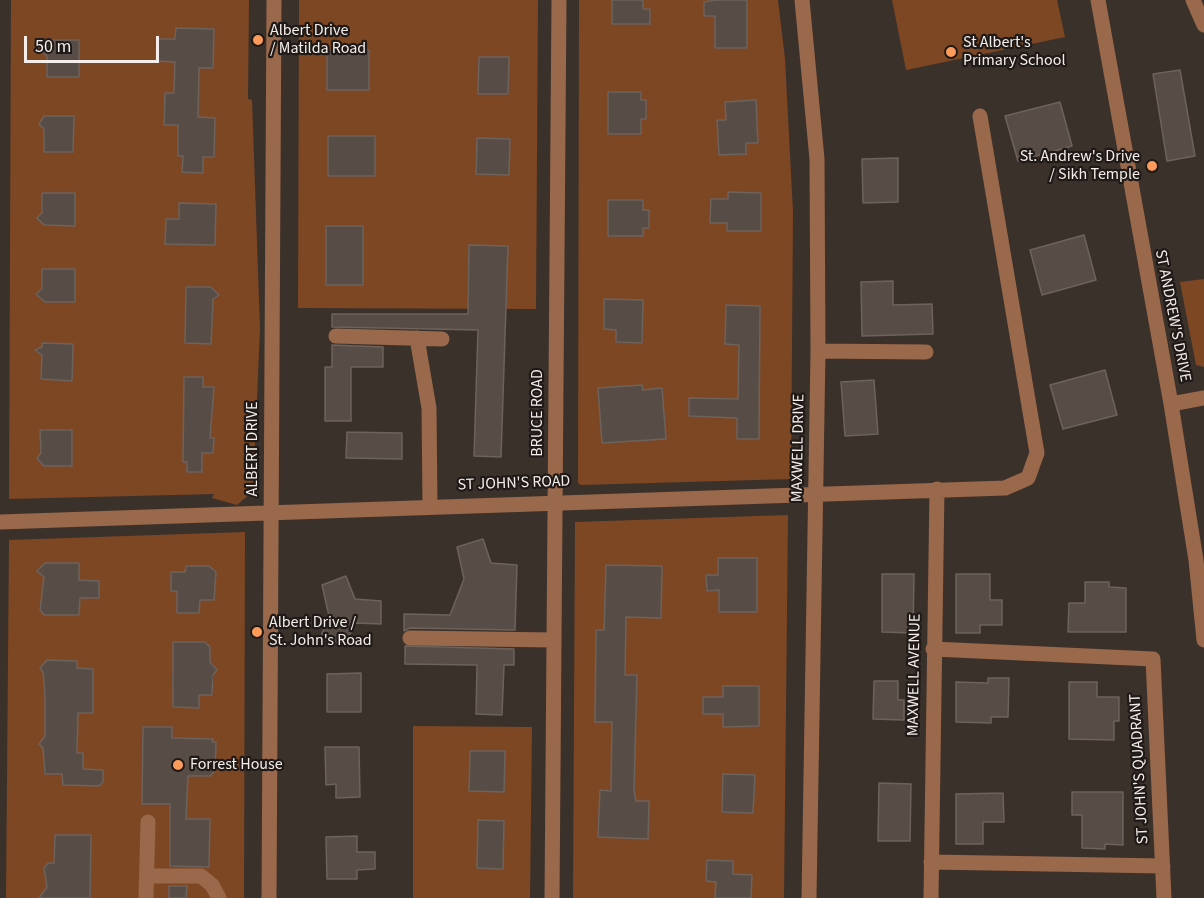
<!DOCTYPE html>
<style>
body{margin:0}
#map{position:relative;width:1204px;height:898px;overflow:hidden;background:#3b312b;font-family:"Source Sans 3",sans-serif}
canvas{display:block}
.scale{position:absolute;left:24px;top:36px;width:135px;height:27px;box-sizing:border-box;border:3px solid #f4ede9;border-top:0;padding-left:8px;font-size:18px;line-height:21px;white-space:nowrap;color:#f4ede9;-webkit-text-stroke:4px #1f1a17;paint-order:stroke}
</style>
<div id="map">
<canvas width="1204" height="898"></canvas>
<div class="scale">50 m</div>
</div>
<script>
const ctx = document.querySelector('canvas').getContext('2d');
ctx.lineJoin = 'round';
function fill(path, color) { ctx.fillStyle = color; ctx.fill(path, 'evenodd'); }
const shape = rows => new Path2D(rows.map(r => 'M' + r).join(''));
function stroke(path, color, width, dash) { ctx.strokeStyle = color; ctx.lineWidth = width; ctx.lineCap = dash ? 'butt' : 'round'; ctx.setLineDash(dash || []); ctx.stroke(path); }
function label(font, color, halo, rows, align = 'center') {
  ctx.font = font + ' "Source Sans 3",sans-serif'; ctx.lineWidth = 4.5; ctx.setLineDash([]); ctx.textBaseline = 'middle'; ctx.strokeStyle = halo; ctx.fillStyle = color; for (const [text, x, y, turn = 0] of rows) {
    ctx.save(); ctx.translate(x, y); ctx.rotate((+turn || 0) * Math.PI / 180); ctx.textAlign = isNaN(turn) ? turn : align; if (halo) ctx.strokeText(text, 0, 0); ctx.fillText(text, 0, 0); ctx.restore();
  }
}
fill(shape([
 [11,0,249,0,248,99,252,100,260,329,253,491,237,505,212,498,214,494,9,499],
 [299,0,538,0,536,309,298,308],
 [326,226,363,226,363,285,326,285],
 [579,0,612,0,612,23,650,23,650,9,643,9,643,0,715,0,704,2,704,16,715,16,715,48,746,48,747,0,778,0,785,59,793,212,791,479,581,485,578,483],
 [892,0,1057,0,1065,37,906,70],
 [1204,279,1204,367,1196,365,1180,282],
 [788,515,784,898,573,898,575,522],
 [718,558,757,558,757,612,719,612,719,590,707,590,706,576,718,575],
 [245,532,244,898,6,898,9,540],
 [173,642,205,643,210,648,210,662,215,667,212,695,199,695,199,708,173,707,178,686,172,682,172,675,178,669,173,666],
 [413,726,532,727,530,898,413,898]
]), '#7d4723');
const building = shape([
 [612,0,643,0,643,9,650,9,650,24,612,24,612,0],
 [715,0,747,0,747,48,715,48,715,16,704,16,704,2,715,0],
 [176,28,214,29,213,68,199,68,198,117,215,118,214,157,203,157,203,173,182,172,183,156,178,156,178,125,164,125,165,93,174,93,175,62,156,61,157,39,175,39,176,28],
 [47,40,79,40,79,77,47,77,47,56,39,48,47,40],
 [327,50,369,50,369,90,327,90,327,50],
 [479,57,509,57,508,94,478,94,479,57],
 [1180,70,1195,156,1167,161,1153,74,1180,70],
 [608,92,641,92,641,100,646,100,646,119,641,119,641,134,608,134,608,92],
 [756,100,758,143,746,143,746,154,719,155,717,120,726,120,725,102,756,100],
 [1060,102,1072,146,1018,161,1005,116,1060,102],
 [44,116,74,116,73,152,44,152,44,129,39,124,44,116],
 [328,136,375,136,375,176,328,176,328,136],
 [477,138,510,139,509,175,476,174,477,138],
 [898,158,898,202,863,203,862,159,898,158],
 [728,192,761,193,761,231,727,231,727,223,710,223,711,199,728,199,728,192],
 [42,193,75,193,75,226,44,225,37,218,42,213,42,193],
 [608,200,643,200,643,210,649,210,649,228,643,228,643,236,608,236,608,200],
 [179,203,216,204,215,245,165,244,166,219,179,219,179,203],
 [326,226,363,226,363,285,326,285,326,226],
 [1084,235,1096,280,1042,295,1030,250,1084,235],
 [469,245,508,246,501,457,474,456,478,330,332,327,332,314,468,314,469,245],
 [42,269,75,269,75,302,45,302,36,294,42,289,42,269],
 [893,281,893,305,932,304,933,334,862,336,861,282,893,281],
 [186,287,211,287,219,295,213,299,211,344,185,343,186,287],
 [604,299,643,300,642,343,616,342,616,330,604,329,604,299],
 [726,305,760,306,759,439,737,439,737,418,689,416,689,398,738,399,739,345,725,344,726,305],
 [42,343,73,344,72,381,41,379,42,355,35,350,42,347,42,343],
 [332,345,383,347,383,367,351,367,351,421,325,421,325,367,332,367,332,345],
 [1105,370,1117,415,1063,429,1050,385,1105,370],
 [184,377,203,377,203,387,214,387,210,438,214,438,213,453,202,453,202,472,187,472,187,462,183,462,184,377],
 [874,380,878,434,845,436,841,382,874,380],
 [642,385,643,390,662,388,666,439,602,443,598,388,642,385],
 [40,430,72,430,72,466,44,466,37,458,41,453,40,430],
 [347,432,402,433,402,459,346,458,347,432],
 [483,539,491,563,517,565,515,630,410,628,404,631,404,614,450,615,464,579,457,547,483,539],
 [718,558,757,558,757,612,719,612,719,590,707,591,706,575,718,575,718,558],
 [45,563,79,563,79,580,99,581,99,598,80,598,79,615,44,615,40,610,44,577,37,571,45,563],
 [606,565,662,566,661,618,626,617,625,675,637,675,634,791,636,801,649,801,648,839,598,837,600,790,611,791,612,722,595,722,596,630,604,630,606,565],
 [186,566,209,566,216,572,214,600,200,600,199,613,177,613,177,591,171,591,171,572,185,572,186,566],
 [882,574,914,574,913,633,882,632,882,574],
 [956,574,990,574,990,600,1002,600,1002,625,980,625,980,633,956,633,956,574],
 [346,576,355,599,381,601,381,624,355,623,345,646,321,636,329,616,322,585,346,576],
 [1085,582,1109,582,1109,587,1126,588,1126,632,1068,632,1069,603,1085,603,1085,582],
 [173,642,205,642,210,647,210,662,217,670,213,675,212,695,199,695,199,708,173,707,173,642],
 [405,646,514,649,514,665,504,665,502,715,476,714,477,665,405,664,405,646],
 [47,660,77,661,77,668,93,669,93,713,78,713,77,753,83,753,83,769,103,770,103,782,99,786,63,785,62,774,45,774,43,748,39,744,45,736,45,695,43,672,40,668,47,660],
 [361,673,361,712,327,712,327,674,361,673],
 [988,678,1009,678,1008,717,991,717,991,723,956,722,956,682,988,683,988,678],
 [874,681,898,681,898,700,904,700,904,720,873,719,874,681],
 [1069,682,1097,682,1097,697,1119,697,1119,721,1114,721,1114,740,1069,739,1069,682],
 [723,686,759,686,759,726,723,727,723,714,703,714,703,697,723,697,723,686],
 [143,727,172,727,172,738,213,739,212,742,216,742,215,771,210,776,188,776,186,819,210,819,209,867,170,866,170,804,142,804,143,727],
 [325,747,359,747,360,797,336,798,336,784,326,785,325,747],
 [470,751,505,751,504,792,469,791,470,751],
 [723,774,755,775,753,813,722,812,723,774],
 [879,783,911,784,910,841,878,841,879,783],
 [1072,792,1123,792,1123,845,1105,844,1105,849,1082,848,1082,815,1072,815,1072,792],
 [1003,793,1004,822,983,822,983,844,956,844,956,794,1003,793],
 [478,820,504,821,503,869,477,868,478,820],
 [55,835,91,835,90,898,39,898,47,887,44,868,48,863,54,863,55,835],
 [357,836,357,852,375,852,375,869,357,870,357,879,327,879,326,837,357,836],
 [707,860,733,861,733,874,752,875,751,898,715,898,716,882,706,881,707,860],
 [169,886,187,886,186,898,169,898,169,886]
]);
fill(building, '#584d46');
stroke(building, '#6e625c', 1.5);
stroke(shape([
 [802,0,817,159,818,351,809,898],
 [1098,0,1171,404,1196,560,1204,640],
 [1193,0,1204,25],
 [336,336,442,339],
 [417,338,429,408,430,506],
 [818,351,926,352],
 [1171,404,1204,398],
 [0,522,1005,488,1028,478,1037,453,980,116],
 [410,638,554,640],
 [933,649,1153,659,1164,898],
 [931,862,1163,866],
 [147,876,201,876,212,885,219,898],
 [146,898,148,822],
 [269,898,274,0],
 [552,898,559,0],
 [931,898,937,489]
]), '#9a684a', 15);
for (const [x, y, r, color] of [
 [258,40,6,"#ff9b5a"],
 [951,52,6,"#ff9b5a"],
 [1152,166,6,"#ff9b5a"],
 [257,632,6,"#ff9b5a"],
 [178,765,6,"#ff9b5a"]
]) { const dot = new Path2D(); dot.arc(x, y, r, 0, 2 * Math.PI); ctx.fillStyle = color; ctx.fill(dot); stroke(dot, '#1f1a17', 2); }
label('16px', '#f4ede9', '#1f1a17', [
 ["Albert Drive",270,31],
 ["/ Matilda Road",270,49],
 ["St Albert's",963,43],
 ["Primary School",963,61],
 ["St. Andrew's Drive",1140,157,"right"],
 ["/ Sikh Temple",1140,175,"right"],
 ["Albert Drive /",269,623],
 ["St. John's Road",269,641],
 ["Forrest House",190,765]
], 'left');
label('16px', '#f4ede9', '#1f1a17', [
 ["ST ANDREW'S DRIVE",1172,316,79],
 ["BRUCE ROAD",538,413,-90],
 ["MAXWELL DRIVE",799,448,-89],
 ["ALBERT DRIVE",253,449,-90],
 ["ST JOHN'S ROAD",514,484,-2],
 ["MAXWELL AVENUE",915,675,-89],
 ["ST JOHN'S QUADRANT",1140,769,-93]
]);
</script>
